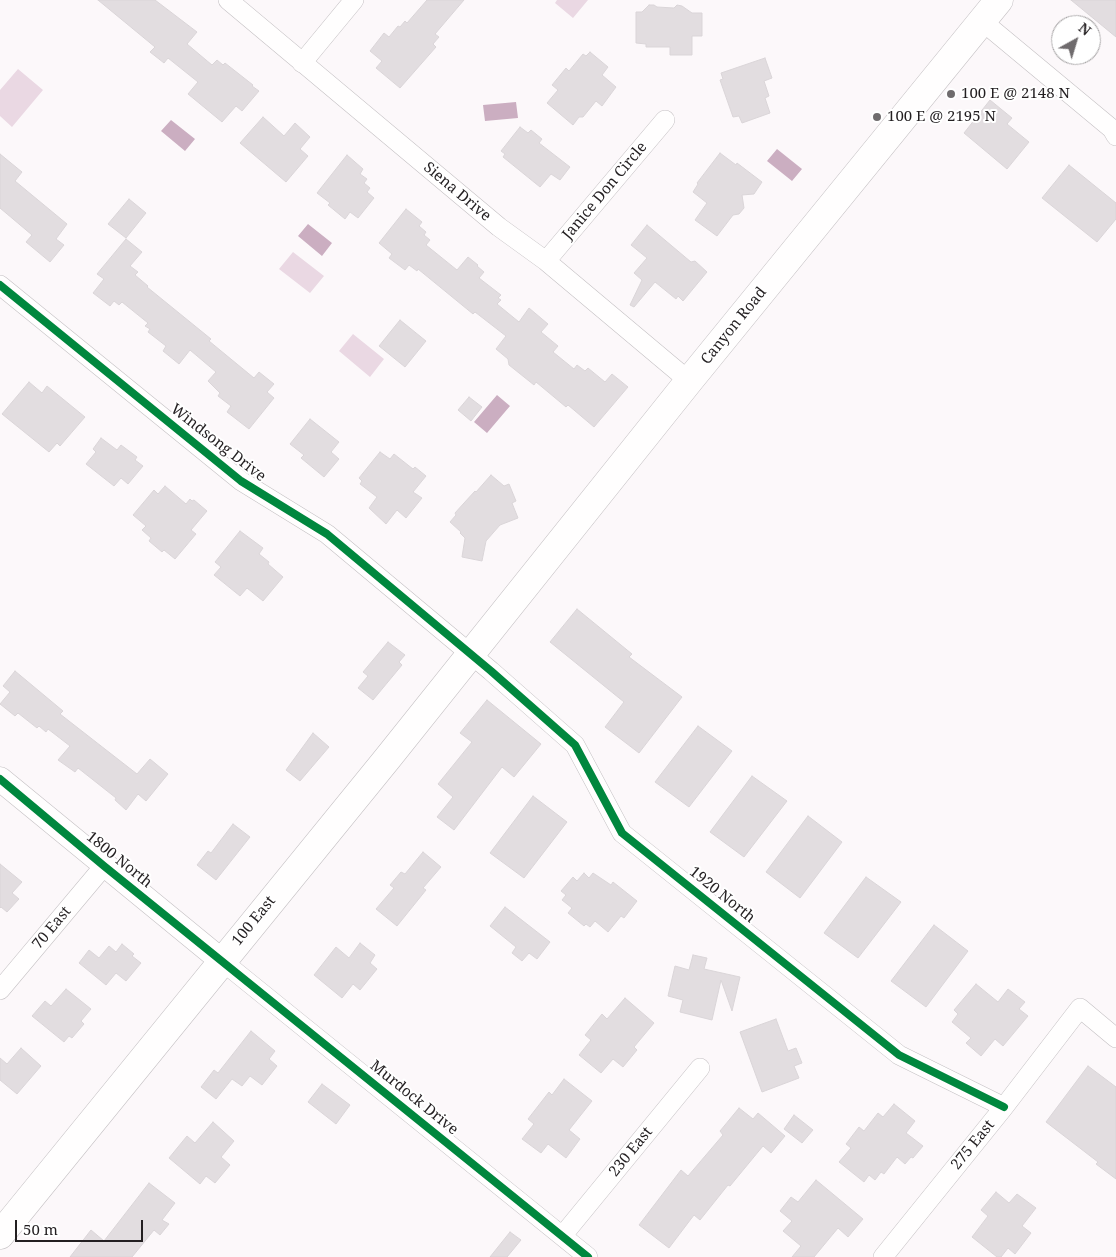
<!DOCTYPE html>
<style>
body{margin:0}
#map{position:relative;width:1116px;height:1257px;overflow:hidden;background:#fcf8fa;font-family:"Noto Serif",serif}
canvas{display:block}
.north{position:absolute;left:1051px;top:15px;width:50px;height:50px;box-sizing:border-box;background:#fff;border:1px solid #a7a5a6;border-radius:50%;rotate:39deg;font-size:14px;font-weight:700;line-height:20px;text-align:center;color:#231f21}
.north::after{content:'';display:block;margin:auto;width:18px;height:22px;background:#6f6b6d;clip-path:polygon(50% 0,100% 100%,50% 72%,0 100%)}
.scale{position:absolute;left:15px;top:1220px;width:128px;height:22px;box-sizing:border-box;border:2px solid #231f21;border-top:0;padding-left:6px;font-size:15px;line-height:18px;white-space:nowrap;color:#231f21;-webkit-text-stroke:4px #fff;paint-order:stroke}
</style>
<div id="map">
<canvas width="1116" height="1257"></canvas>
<div class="north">N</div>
<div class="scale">50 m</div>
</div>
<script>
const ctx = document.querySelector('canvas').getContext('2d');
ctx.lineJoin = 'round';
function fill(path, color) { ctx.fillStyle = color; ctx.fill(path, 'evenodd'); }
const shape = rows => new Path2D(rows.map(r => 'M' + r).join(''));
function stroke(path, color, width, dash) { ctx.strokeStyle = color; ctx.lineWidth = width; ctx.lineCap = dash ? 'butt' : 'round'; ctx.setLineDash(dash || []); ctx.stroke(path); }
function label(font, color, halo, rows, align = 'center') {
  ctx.font = font + ' "Noto Serif",serif'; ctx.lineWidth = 4; ctx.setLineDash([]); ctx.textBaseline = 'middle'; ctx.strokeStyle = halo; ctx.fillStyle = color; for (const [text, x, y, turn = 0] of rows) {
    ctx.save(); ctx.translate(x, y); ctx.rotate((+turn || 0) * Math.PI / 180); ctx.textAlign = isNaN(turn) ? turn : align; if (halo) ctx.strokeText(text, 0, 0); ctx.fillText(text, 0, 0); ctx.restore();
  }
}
fill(shape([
 [557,0,588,0,573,18,555,3],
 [18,69,43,90,12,127,0,116,0,90],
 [293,252,324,276,310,293,279,269],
 [353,334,384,359,370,377,339,351]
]), '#ead8e3');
fill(shape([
 [516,102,518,118,485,121,483,105],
 [171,120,195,139,185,151,161,131],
 [777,149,802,169,792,181,767,161],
 [308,224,332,243,322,256,298,236],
 [497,395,510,406,487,433,474,422]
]), '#cbaec1');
const building = shape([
 [98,0,155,0,197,32,187,44,212,65,217,60,223,65,225,63,253,85,252,86,259,91,242,111,236,106,222,122,188,94,198,82,168,58,164,63,150,52,155,47,98,0],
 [427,0,464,0,435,34,439,37,433,44,436,47,400,88,376,68,382,61,370,51,384,33,389,37,398,26,400,27,405,21,407,23,427,0],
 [1071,0,1116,0,1116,37,1071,0],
 [649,5,654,5,657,7,674,8,677,5,682,6,692,13,702,13,702,36,692,36,692,55,670,55,670,47,646,47,646,44,636,43,636,12,642,12,649,5],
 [590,52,608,67,602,75,616,87,602,106,596,101,583,117,579,117,573,125,547,103,558,90,552,85,566,68,569,71,583,54,586,56,590,52],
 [765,58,772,78,764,81,769,96,765,98,770,113,742,123,739,116,733,117,720,80,723,79,721,73,765,58],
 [990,100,1012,118,1007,124,1029,142,1007,169,964,133,990,100],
 [263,117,284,136,295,123,310,137,300,149,308,156,286,182,240,143,263,117],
 [520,127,528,133,531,130,542,139,539,143,570,167,560,180,551,174,540,187,503,157,505,154,501,151,520,127],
 [720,153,736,165,737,163,762,182,754,194,742,195,744,208,739,214,733,215,717,236,695,220,707,203,693,192,698,184,697,183,720,153],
 [0,154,22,172,15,181,67,224,56,239,64,245,50,262,26,242,32,235,0,208,0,154],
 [347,155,363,169,360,174,367,179,364,183,370,188,367,192,374,198,358,218,350,212,345,219,328,205,330,203,317,193,347,155],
 [1069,165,1116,203,1116,219,1097,242,1042,198,1069,165],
 [129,199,146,213,126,238,108,224,129,199],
 [406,209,422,222,419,226,426,232,424,235,430,240,426,245,457,270,468,257,478,265,477,266,484,272,479,278,501,295,498,298,501,300,497,304,519,322,529,308,548,324,541,332,558,346,553,352,574,369,577,365,585,371,588,368,605,382,612,374,628,387,594,427,568,405,566,407,536,382,534,385,509,365,508,359,496,349,506,336,475,312,473,314,418,269,417,271,409,265,405,270,389,258,392,254,379,243,406,209],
 [647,225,691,262,695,261,707,272,683,301,678,296,676,299,655,282,634,307,630,305,642,280,634,273,647,258,631,245,647,225],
 [126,239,142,252,130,266,138,272,135,275,148,286,147,287,211,339,209,341,254,378,259,372,274,384,267,392,274,398,249,429,227,412,231,406,218,396,220,393,208,381,216,372,190,350,179,364,163,351,166,346,148,332,150,329,145,326,148,323,122,302,119,305,114,301,110,306,93,293,104,279,97,274,126,239],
 [400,320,426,341,405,367,379,346,400,320],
 [29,382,42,393,47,386,85,417,60,446,57,443,49,452,2,414,29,382],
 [469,397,482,407,471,421,458,410,469,397],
 [310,419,339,442,331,452,339,459,324,477,301,458,304,455,290,444,310,419],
 [101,438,117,450,121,445,137,457,135,460,143,466,128,484,121,478,114,486,86,464,96,452,93,449,101,438],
 [380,452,390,459,394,454,413,469,415,467,426,476,413,492,422,498,406,518,397,510,386,524,369,508,377,497,360,484,362,481,359,478,380,452],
 [491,475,504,486,509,484,516,501,512,503,518,518,500,525,486,541,482,561,462,557,465,538,460,533,461,532,450,522,456,515,455,513,464,503,475,491,476,492,491,475],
 [165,486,186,504,190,499,192,501,194,500,207,511,191,530,196,534,175,559,164,550,162,552,149,541,151,538,142,530,146,526,133,515,154,490,158,494,165,486],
 [240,531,263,548,259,554,269,562,268,564,283,577,263,601,247,588,240,596,214,575,221,567,215,562,240,531],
 [577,609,632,654,629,657,682,697,639,753,605,727,624,702,550,642,577,609],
 [388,642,405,655,399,662,402,665,373,700,358,688,368,676,363,672,388,642],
 [15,671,63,711,60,714,137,774,150,759,168,774,146,801,138,794,126,810,115,800,116,798,78,768,75,772,58,760,70,746,48,729,46,732,39,726,37,728,18,713,15,716,0,704,10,692,3,686,15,671],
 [487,700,541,744,514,777,502,767,454,830,437,817,453,797,438,784,472,742,460,733,487,700],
 [698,726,732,751,689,807,655,782,698,726],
 [313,733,329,747,300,781,286,770,313,733],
 [752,776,787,801,744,857,710,832,752,776],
 [533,796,567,822,524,878,490,853,533,796],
 [808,816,842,842,800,898,766,872,808,816],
 [233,824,250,837,216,880,197,865,208,851,211,853,233,824],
 [423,852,441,867,423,888,426,890,397,926,376,909,394,888,390,885,401,872,405,874,423,852],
 [0,864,22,882,12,893,19,899,7,912,1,907,0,908,0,864],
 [584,873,589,878,593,873,611,885,613,882,637,901,624,918,621,916,608,932,595,921,590,927,586,924,584,926,568,913,572,908,562,900,566,895,561,891,573,877,577,881,584,873],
 [866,877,901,902,858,958,824,933,866,877],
 [505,907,550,942,537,959,529,953,522,961,512,953,516,947,490,926,505,907],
 [934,925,968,951,926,1007,891,981,934,925],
 [360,943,375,955,370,963,377,969,360,990,353,984,342,998,314,975,336,947,349,958,360,943],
 [122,944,134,954,132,956,141,963,126,981,116,973,106,985,79,963,89,950,99,958,109,946,116,952,122,944],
 [693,955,707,958,704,969,740,977,732,1011,721,980,712,1020,680,1012,683,1000,668,996,675,966,689,970,693,955],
 [976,984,998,1002,1008,989,1025,1002,1019,1009,1028,1016,1003,1046,995,1039,981,1056,966,1043,971,1038,952,1022,958,1014,954,1010,976,984],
 [66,989,91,1009,81,1021,84,1024,72,1038,69,1036,64,1042,32,1016,45,1001,51,1006,66,989],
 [625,998,654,1023,634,1047,637,1050,623,1067,613,1059,601,1073,579,1055,591,1040,585,1035,602,1014,607,1019,625,998],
 [776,1019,788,1051,796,1048,802,1063,794,1066,799,1078,762,1092,740,1032,776,1019],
 [251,1031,275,1051,269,1059,277,1066,262,1085,250,1076,242,1086,232,1079,216,1099,201,1087,214,1070,218,1073,251,1031],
 [21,1048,41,1066,17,1094,0,1080,0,1058,7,1064,21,1048],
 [1088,1066,1116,1087,1116,1179,1096,1164,1098,1162,1046,1122,1088,1066],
 [564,1079,592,1101,569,1130,580,1139,566,1158,548,1144,541,1153,522,1139,534,1124,528,1119,549,1092,552,1095,564,1079],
 [322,1084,350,1105,336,1124,308,1102,322,1084],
 [894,1104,915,1121,906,1133,923,1146,913,1158,911,1157,905,1164,897,1157,884,1174,881,1172,875,1180,869,1175,864,1182,839,1162,851,1148,846,1144,859,1127,864,1131,878,1113,883,1117,894,1104],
 [739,1108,753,1119,758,1113,785,1136,771,1153,763,1146,730,1186,728,1185,700,1220,694,1215,669,1248,639,1225,681,1170,688,1176,723,1135,720,1131,739,1108],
 [794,1115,813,1130,802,1143,784,1129,794,1115],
 [213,1122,234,1141,221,1157,230,1165,215,1183,206,1176,200,1184,169,1158,187,1136,195,1143,213,1122],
 [816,1180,863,1219,848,1237,838,1228,814,1257,792,1257,801,1246,783,1231,792,1221,780,1211,791,1197,798,1202,816,1180],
 [149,1183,175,1203,162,1220,169,1224,160,1235,154,1230,132,1257,70,1257,91,1230,104,1241,149,1183],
 [996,1192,1009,1203,1017,1194,1036,1208,1022,1226,1031,1233,1015,1254,1008,1248,1001,1257,997,1257,972,1237,988,1216,981,1210,996,1192],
 [510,1232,521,1240,507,1257,490,1257,510,1232]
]);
fill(building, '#e2dde0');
stroke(building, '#dad5d8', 1);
const minor = shape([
 [228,0,499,227,546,261,689,381],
 [982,21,1112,129,1116,136],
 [302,63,354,0],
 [546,261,665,120],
 [0,285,241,481,327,534,491,671,575,745,622,833,899,1055,1004,1107],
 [222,961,588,1257],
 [0,990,104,866],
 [563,1235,700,1068],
 [883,1257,1004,1107,1080,1008,1116,1038]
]);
const tertiary = shape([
 [0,779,222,961]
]);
const secondary = shape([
 [0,1235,387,759,689,381,999,0]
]);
stroke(minor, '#c4c0c3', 20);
stroke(tertiary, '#c4c0c3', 25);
stroke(secondary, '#c4c0c3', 29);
stroke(minor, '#fffefe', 19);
stroke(tertiary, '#fffefe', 24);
stroke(secondary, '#fffefe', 28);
stroke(shape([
 [0,285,241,481,327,534,491,671,575,745,622,833,899,1055,1004,1107],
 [0,779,104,866,588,1257]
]), '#00873e', 8);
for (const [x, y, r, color] of [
 [951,94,5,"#6f6b6d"],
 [877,117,5,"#6f6b6d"]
]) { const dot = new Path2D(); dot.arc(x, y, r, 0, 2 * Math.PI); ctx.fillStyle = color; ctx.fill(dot); stroke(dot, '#fff', 2); }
label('15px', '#231f21', '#fff', [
 ["100 E @ 2148 N",961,94],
 ["100 E @ 2195 N",887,117]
], 'left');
label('15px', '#231f21', '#fff', [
 ["Janice Don Circle",605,191,-50],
 ["Siena Drive",457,192,40],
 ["Canyon Road",734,326,-51],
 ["Windsong Drive",218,443,38],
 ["1800 North",119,860,39],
 ["1920 North",722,895,39],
 ["100 East",254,921,-51],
 ["70 East",52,928,-50],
 ["Murdock Drive",414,1098,39],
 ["275 East",973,1145,-51],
 ["230 East",631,1152,-51]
]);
</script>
